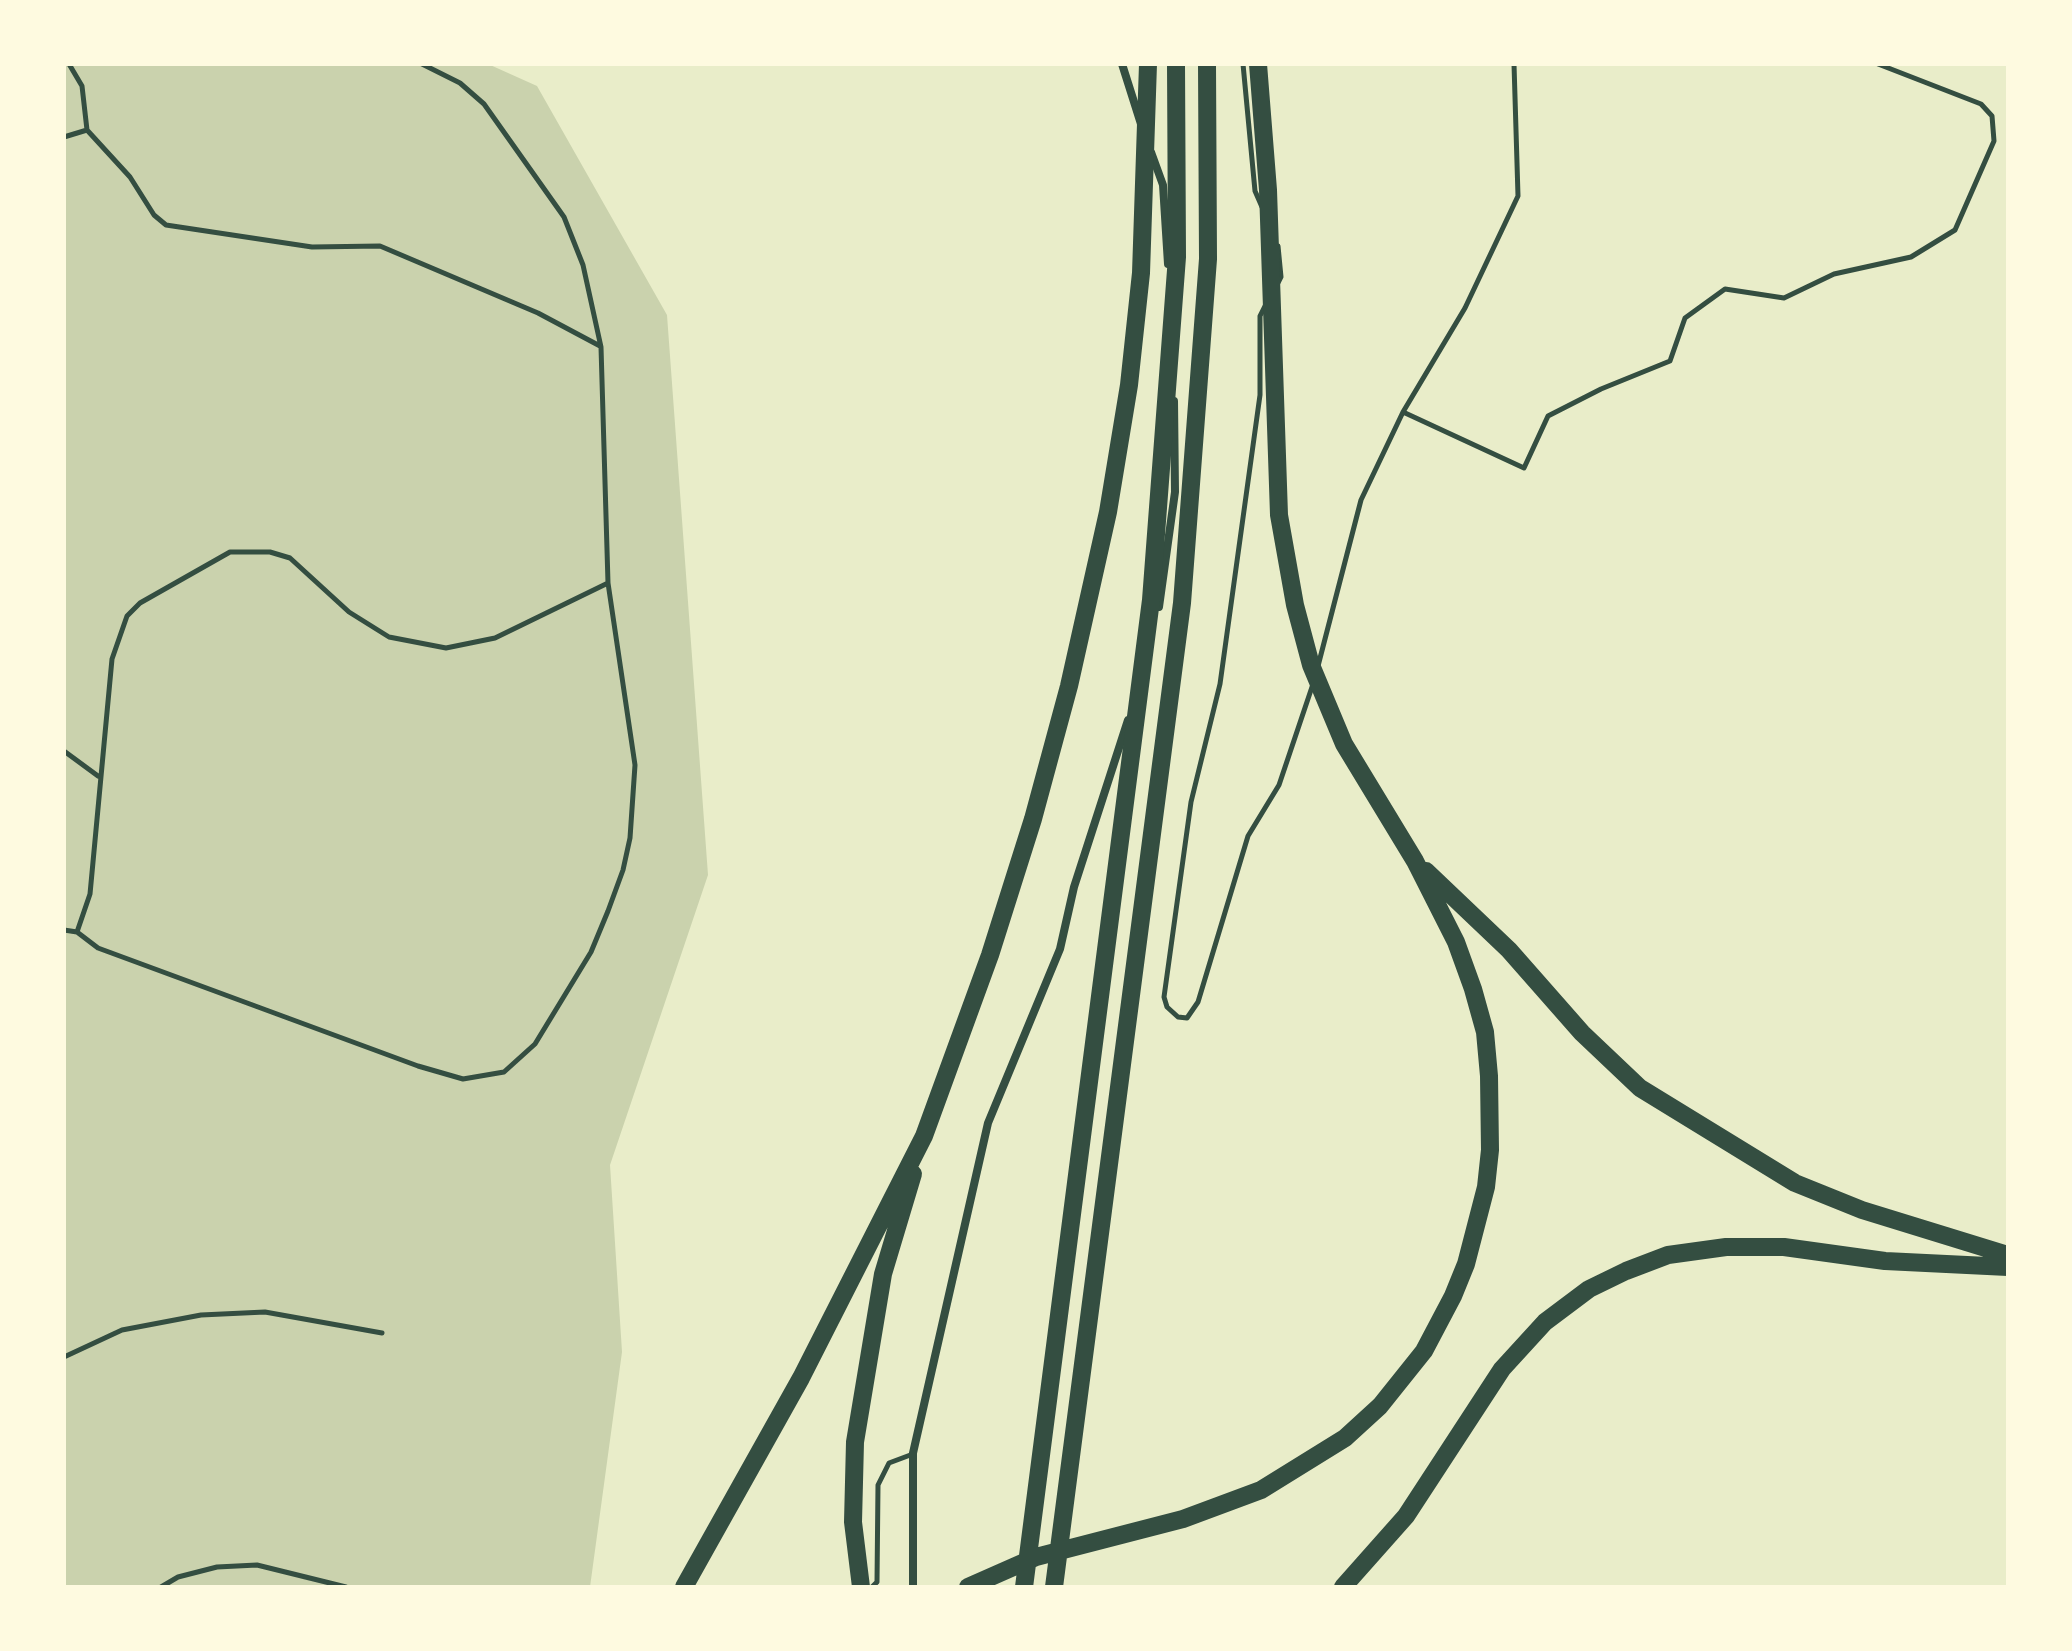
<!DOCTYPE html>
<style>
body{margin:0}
#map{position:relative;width:2072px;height:1651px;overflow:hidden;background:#e9edc9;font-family:Rubik,sans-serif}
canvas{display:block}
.frame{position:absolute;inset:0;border:66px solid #fefae0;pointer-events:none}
</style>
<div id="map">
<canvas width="2072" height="1651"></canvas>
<div class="frame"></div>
</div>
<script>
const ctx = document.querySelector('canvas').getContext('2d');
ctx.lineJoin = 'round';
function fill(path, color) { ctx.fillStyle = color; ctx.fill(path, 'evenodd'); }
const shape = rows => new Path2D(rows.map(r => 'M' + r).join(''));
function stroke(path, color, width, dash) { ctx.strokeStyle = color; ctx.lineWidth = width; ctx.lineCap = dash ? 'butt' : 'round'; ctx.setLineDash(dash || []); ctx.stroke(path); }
fill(shape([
 [64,64,488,64,537,86,667,315,708,875,610,1165,622,1352,590,1587,64,1587]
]), '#cad2ad');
stroke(shape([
 [69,64,82,86,87,130,130,177,154,215,166,225,312,247,380,246,538,313,600,346],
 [1243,64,1255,191,1262,207],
 [64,137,87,130],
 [1278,283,1281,277,1278,246],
 [1265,306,1260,316,1260,395,1220,684,1191,802,1164,997,1167,1007,1178,1017,1187,1018,1198,1002,1248,836,1279,785,1313,684],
 [1403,412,1465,308,1518,196,1514,64],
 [1318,666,1361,500,1403,412,1524,468,1548,416,1601,389,1670,361,1685,318,1725,289,1784,298,1834,274,1911,257,1955,230,1994,141,1992,116,1981,104,1878,64],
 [64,751,98,776],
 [64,930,77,932,98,948,418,1066,463,1079,504,1072,535,1044,591,952,608,911,623,870,630,838,635,765,608,583,601,347,583,265,564,217,484,104,460,83,422,64],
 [77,932,90,894,112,659,127,616,140,603,230,552,270,552,290,558,349,612,389,637,446,648,495,638,608,583],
 [64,1357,122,1330,201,1315,265,1312,382,1333],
 [161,1587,178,1577,217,1567,257,1565,346,1587],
 [872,1587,877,1582,878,1485,889,1463,913,1454]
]), '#344e41', 5);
stroke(shape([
 [1122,64,1141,124],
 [1151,152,1163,185,1168,264],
 [1159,607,1175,492,1174,401],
 [913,1587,913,1453,988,1123,1060,949,1074,887,1128,720]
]), '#344e41', 8);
stroke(shape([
 [1426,871,1509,950,1582,1033,1640,1088,1795,1183,1862,1210,2008,1255],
 [684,1587,801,1378,924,1136,990,955,1033,819,1069,686,1108,512,1129,385,1141,273,1148,64],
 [861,1587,853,1522,855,1442,883,1274,913,1174],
 [968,1587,1036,1557,1183,1519,1261,1490,1345,1438,1380,1406,1424,1351,1453,1296,1466,1264,1486,1187,1490,1150,1489,1076,1485,1032,1473,989,1456,942,1415,861,1344,744,1311,665,1295,605,1279,515,1268,190,1258,64],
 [1024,1587,1151,600,1177,257,1176,64],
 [1054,1587,1182,603,1208,259,1207,64],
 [1343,1587,1406,1516,1502,1369,1545,1322,1589,1289,1626,1271,1668,1255,1726,1247,1784,1247,1885,1261,2008,1267]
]), '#344e41', 18);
</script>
